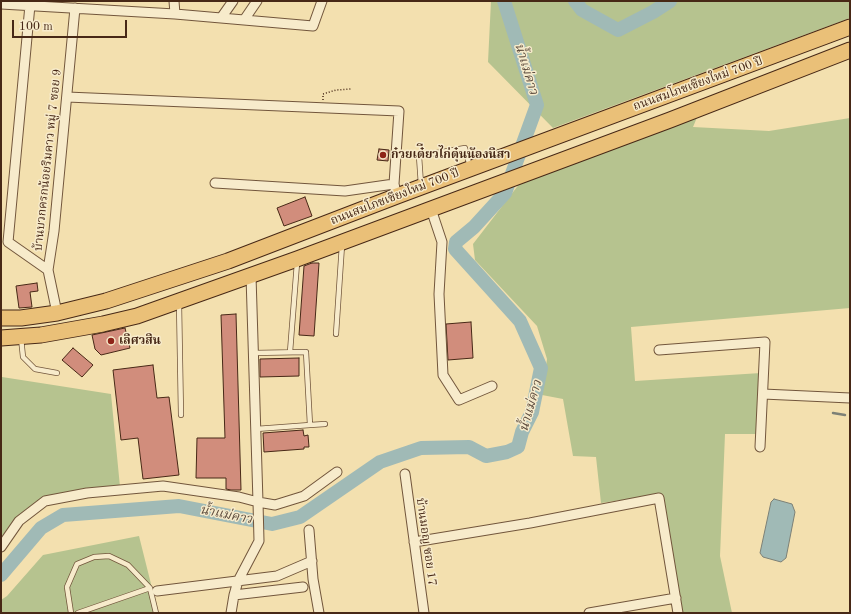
<!DOCTYPE html>
<meta charset="utf-8">
<style>
body{margin:0}
#map{position:relative;width:851px;height:614px;overflow:hidden;background:#f3e0af;font-family:"Old Standard TT",serif}
canvas{display:block}
.frame{position:absolute;inset:0;border:2px solid #472816;pointer-events:none}
.scale{position:absolute;left:12px;top:20px;width:115px;height:18px;box-sizing:border-box;border:2px solid #472816;border-top:0;padding-left:5px;font-size:12px;line-height:14px;white-space:nowrap;color:#472816;-webkit-text-stroke:3px #f7ebcb;paint-order:stroke}
</style>
<div id="map">
<canvas width="851" height="614"></canvas>
<div class="frame"></div>
<div class="scale">100 m</div>
</div>
<script>
const ctx = document.querySelector('canvas').getContext('2d');
ctx.lineJoin = 'round';
function fill(path, color) { ctx.fillStyle = color; ctx.fill(path, 'evenodd'); }
const shape = rows => new Path2D(rows.map(r => 'M' + r).join(''));
function stroke(path, color, width, dash) { ctx.strokeStyle = color; ctx.lineWidth = width; ctx.lineCap = dash ? 'butt' : 'round'; ctx.setLineDash(dash || []); ctx.stroke(path); }
function label(font, color, halo, rows, align = 'center') {
  ctx.font = font + ' "Old Standard TT","Noto Serif Thai",serif'; ctx.lineWidth = 3; ctx.setLineDash([]); ctx.textBaseline = 'middle'; ctx.strokeStyle = halo; ctx.fillStyle = color; for (const [text, x, y, turn = 0] of rows) {
    ctx.save(); ctx.translate(x, y); ctx.rotate((+turn || 0) * Math.PI / 180); ctx.textAlign = isNaN(turn) ? turn : align; if (halo) ctx.strokeText(text, 0, 0); ctx.fillText(text, 0, 0); ctx.restore();
  }
}
fill(shape([
 [491,1,850,1,850,18,553,128,488,62],
 [698,115,693,127,769,131,850,118,850,308,631,327,635,381,761,373,758,434,725,434,720,556,732,613,681,613,663,494,601,503,596,457,573,456,563,399,542,395,547,359,537,326,475,260,473,244,520,183],
 [2,377,111,394,120,487,85,488,48,497,1,541],
 [139,536,151,584,155,613,1,613,1,600,7,596,43,555]
]), '#b6c38f');
const water = shape([
 [774,499,792,504,795,512,786,558,781,562,763,557,760,553,771,502,774,499]
]);
fill(water, '#a0bab6');
stroke(water, '#7c8076', 1);
stroke(shape([
 [833,413,845,415]
]), '#7c8076', 2.5);
stroke(shape([
 [575,1,582,10,618,30,653,12,670,1],
 [1,575,41,528,63,515,179,506,272,524,300,517,380,462,421,448,469,447,486,456,507,452,518,447,522,432,532,412,541,368,520,321,455,249,456,242,474,227,505,193,537,105,504,1]
]), '#a0bab6', 14);
const building = shape([
 [379,149,389,150,388,161,377,160,379,149],
 [305,197,312,216,284,226,277,208,305,197],
 [312,263,319,263,314,336,299,335,304,266,312,263],
 [37,283,38,291,30,292,32,307,19,308,16,286,37,283],
 [236,314,241,490,231,490,226,489,226,478,196,478,197,438,225,438,221,315,236,314],
 [471,322,473,358,448,360,446,324,471,322],
 [125,328,130,348,101,355,95,349,92,335,125,328],
 [73,348,93,365,82,377,62,360,73,348],
 [299,358,299,376,260,377,260,359,299,358],
 [153,365,157,398,169,397,179,475,143,479,138,438,121,440,113,370,153,365],
 [303,430,304,436,308,435,309,447,304,447,304,449,264,452,263,433,303,430]
]);
fill(building, '#d18d7c');
stroke(building, '#472816', 1);
const lane = shape([
 [421,185,419,156,465,148,470,167],
 [179,303,181,415],
 [336,334,342,245],
 [21,338,23,357,35,369,57,373],
 [290,352,297,263],
 [253,353,306,352,310,425,256,429],
 [310,425,325,424],
 [71,613,67,587,77,564,94,557,109,556,128,565,150,588,156,613],
 [78,613,150,588]
]);
const street = shape([
 [174,1,175,14],
 [1,4,175,14,313,26,322,1],
 [30,5,8,242,48,270],
 [221,18,233,1],
 [244,20,257,1],
 [67,97,399,111,394,184,397,196],
 [215,183,345,191,394,184],
 [431,209,442,242,439,294,443,375,459,400,492,386],
 [251,276,258,502,275,505,304,496,337,472],
 [57,313,48,270,54,231,75,8],
 [659,350,765,342,760,447],
 [763,394,850,398],
 [405,474,424,613],
 [309,530,313,579,319,613],
 [414,542,530,523,659,498,678,613],
 [1,547,19,521,45,501,87,493,163,486,239,497,258,502,259,541,238,581,234,595,231,613],
 [157,591,277,576,312,561],
 [234,595,303,587],
 [589,613,676,598]
]);
const primary = shape([
 [1,318,21,318,57,313,106,301,228,261,397,196,850,27],
 [1,338,41,335,103,324,137,316,297,259,670,120,850,50]
]);
stroke(lane, '#72563c', 6);
stroke(street, '#72563c', 11);
stroke(primary, '#472816', 17);
stroke(shape([
 [323,100,323,94,336,90,351,89]
]), '#472816', 1.5, [1, 2]);
stroke(lane, '#f7ebcb', 4.5);
stroke(street, '#f7ebcb', 9);
stroke(primary, '#eac078', 15);
for (const [x, y, r, color] of [
 [383,155,4,"#8f2418"],
 [111,341,4,"#8f2418"]
]) { const dot = new Path2D(); dot.arc(x, y, r, 0, 2 * Math.PI); ctx.fillStyle = color; ctx.fill(dot); stroke(dot, '#f7ebcb', 1.5); }
label('12px', '#472816', '#f7ebcb', [
 ["ถนนสมโภชเชียงใหม่ 700 ปี",698,84,-20],
 ["บ้านบวกครกน้อยริมคาว หมู่ 7 ซอย 9",48,160,-84],
 ["ถนนสมโภชเชียงใหม่ 700 ปี",395,197,-21],
 ["บ้านมอญ ซอย 17",426,542,82]
]);
label('bold 12px', '#472816', '#f7ebcb', [
 ["ก๋วยเต๋ียวไก่ตุ๋นนัองนิสา",391,155],
 ["เลิศวสิน",119,341]
], 'left');
label('italic 13px', '#5d4c3e', '#f7ebcb', [
 ["น้ำแม่คาว",526,69,73],
 ["น้ำแม่คาว",531,406,-74],
 ["น้ำแม่คาว",226,515,11]
]);
</script>
